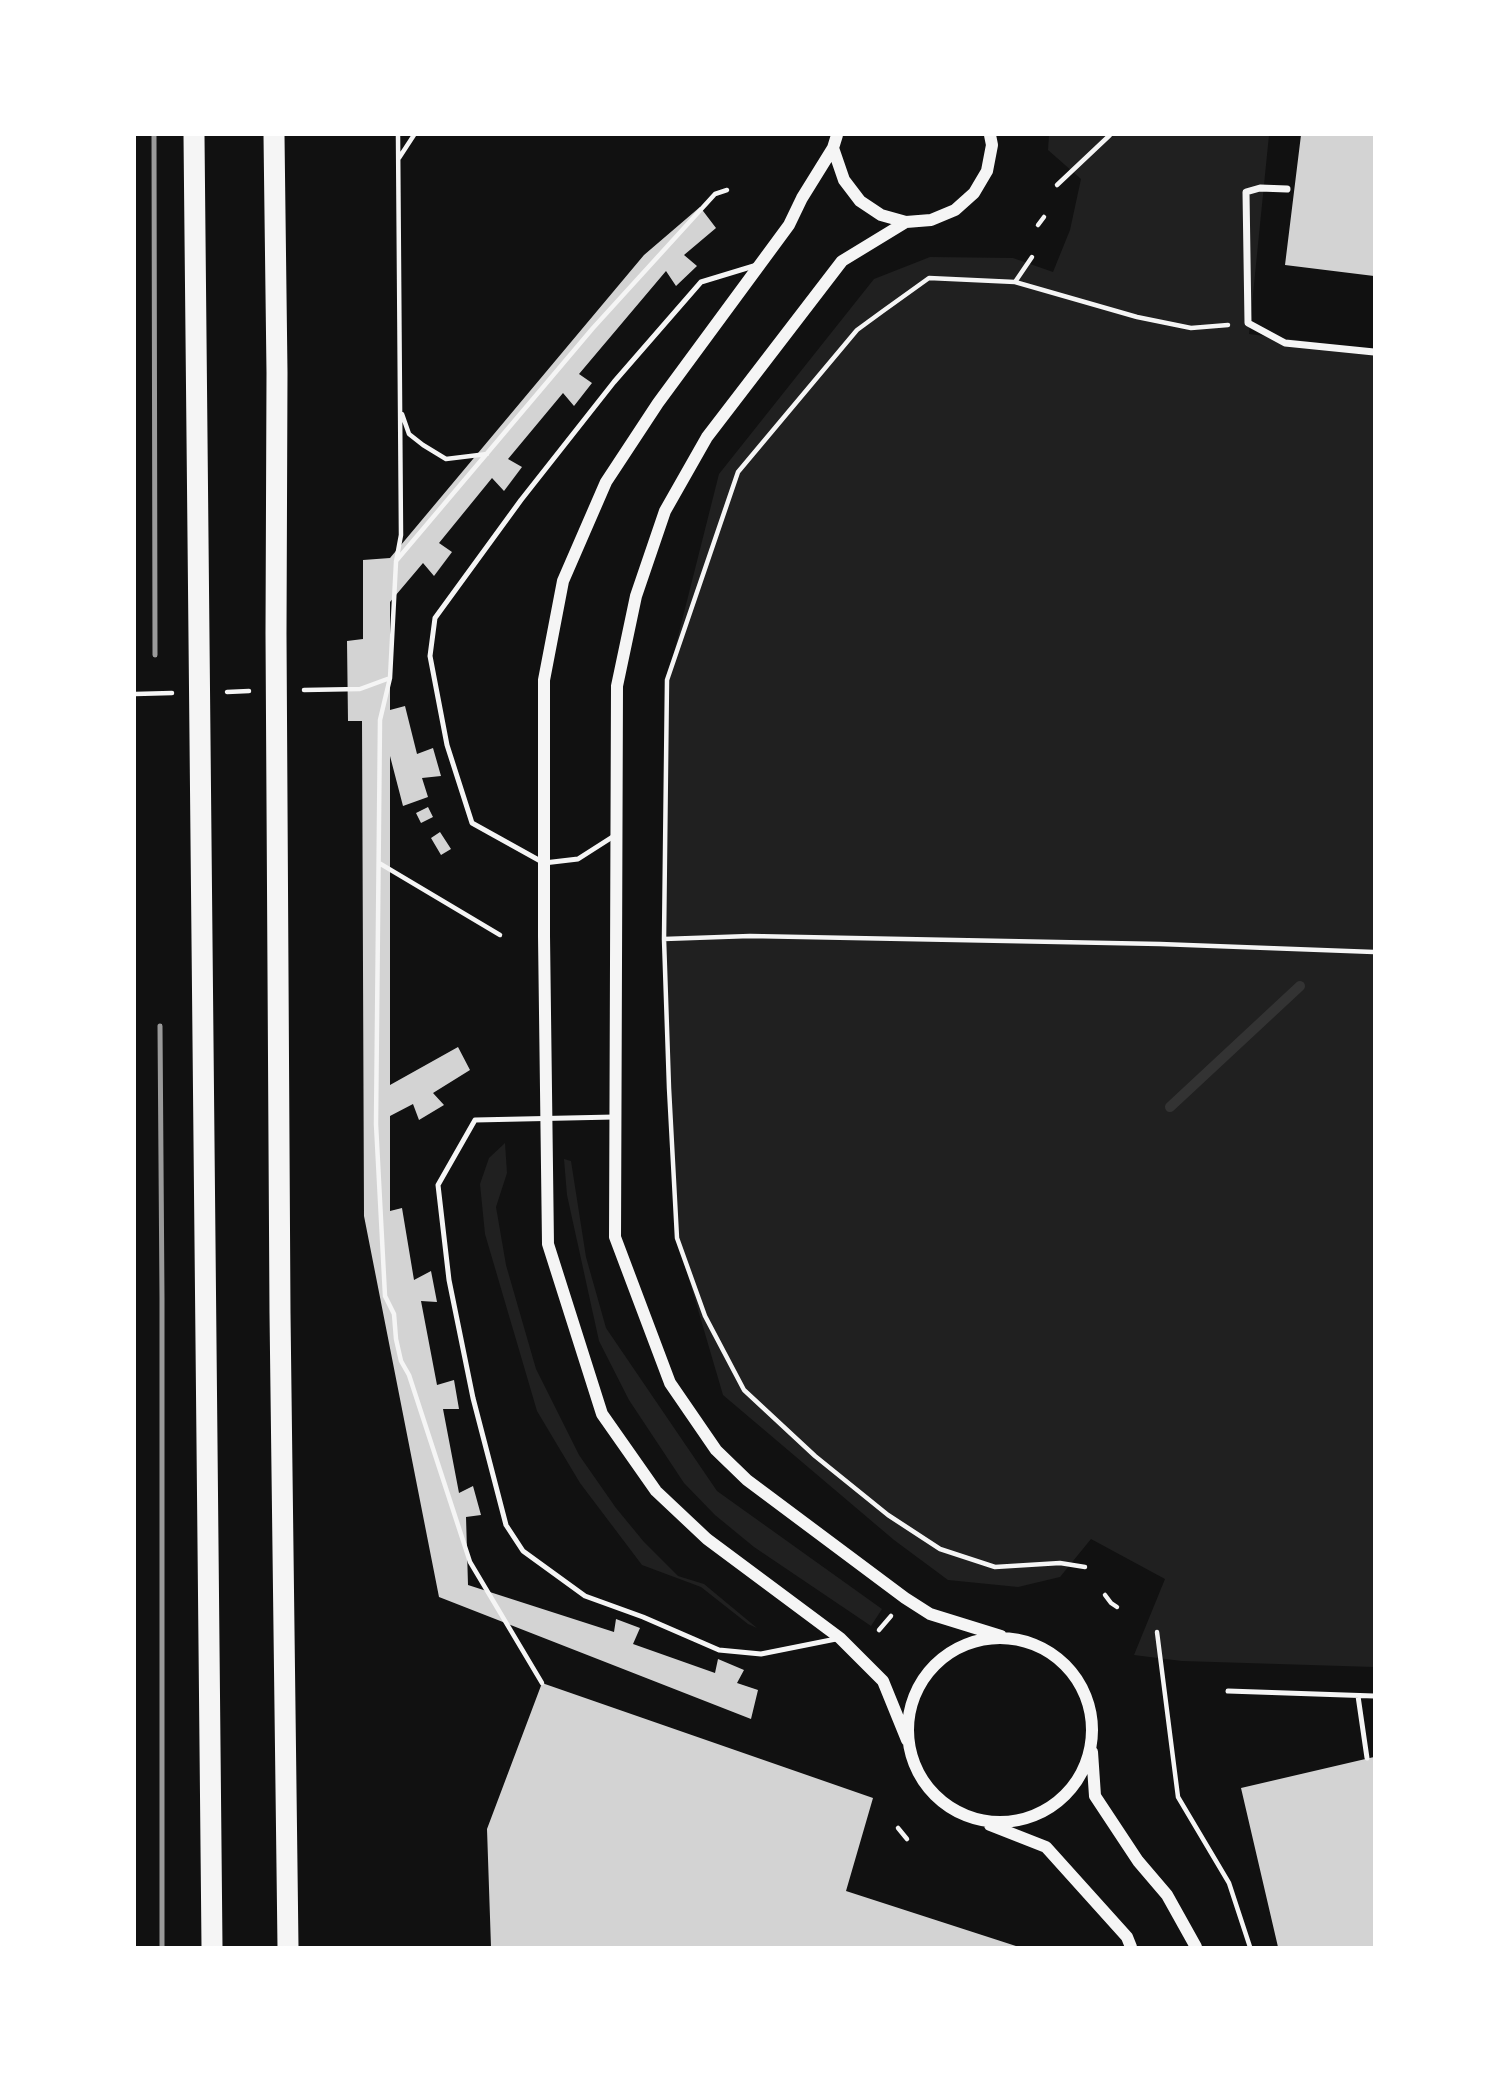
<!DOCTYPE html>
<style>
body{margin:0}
#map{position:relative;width:1509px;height:2082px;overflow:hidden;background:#111;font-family:"Titillium Web",sans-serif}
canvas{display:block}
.frame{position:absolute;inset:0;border:136px solid #fff;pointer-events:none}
</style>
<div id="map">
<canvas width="1509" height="2082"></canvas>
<div class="frame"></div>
</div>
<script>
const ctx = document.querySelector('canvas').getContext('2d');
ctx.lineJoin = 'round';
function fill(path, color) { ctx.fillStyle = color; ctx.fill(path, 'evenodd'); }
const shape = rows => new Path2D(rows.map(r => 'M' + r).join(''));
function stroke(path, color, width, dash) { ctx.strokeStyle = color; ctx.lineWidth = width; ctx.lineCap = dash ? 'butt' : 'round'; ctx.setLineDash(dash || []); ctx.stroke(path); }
fill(shape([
 [1049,135,1269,135,1249,334,1374,350,1374,1667,1182,1661,1134,1655,1165,1579,1091,1539,1060,1577,1018,1587,948,1580,894,1540,723,1395,677,1238,664,939,667,680,719,474,874,279,930,257,1013,258,1053,272,1070,230,1081,179,1048,150],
 [505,1143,507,1173,496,1207,506,1265,536,1369,579,1455,616,1508,644,1542,678,1576,704,1584,757,1628,748,1624,701,1587,642,1565,580,1483,537,1411,485,1234,480,1184,489,1158],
 [564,1159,571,1161,586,1257,606,1328,717,1491,882,1609,871,1626,754,1547,715,1515,684,1483,629,1400,599,1341,567,1195]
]), '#202020');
stroke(shape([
 [1170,1107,1300,986]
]), '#333', 10);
fill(shape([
 [1301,135,1374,135,1374,276,1285,265],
 [700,207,716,228,684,255,697,266,676,286,666,271,579,374,592,383,574,406,563,393,508,459,522,467,504,491,492,478,439,543,452,552,434,576,423,563,390,602,390,710,405,706,417,754,433,748,441,776,422,778,428,797,403,806,390,756,390,1085,458,1047,470,1070,433,1093,444,1105,419,1120,413,1104,390,1116,390,1211,402,1208,414,1280,431,1271,437,1302,421,1301,437,1385,454,1380,459,1409,443,1409,459,1493,473,1486,481,1515,466,1517,468,1585,614,1632,616,1619,640,1628,633,1644,715,1673,718,1659,744,1670,737,1683,758,1690,751,1719,439,1597,364,1216,362,721,348,721,347,641,363,639,363,560,390,558,644,255],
 [428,807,433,817,421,823,416,813],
 [440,832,451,849,441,855,431,838],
 [542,1683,873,1798,846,1891,1019,1947,491,1947,487,1829],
 [1374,1757,1374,1947,1278,1947,1241,1788]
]), '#d3d3d3');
stroke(shape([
 [398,135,401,535,396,562,390,678,380,720,376,1124,385,1296,394,1314,396,1339,401,1361,409,1375,470,1562,542,1683],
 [399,158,414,135],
 [1057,185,1110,135],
 [1038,225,1044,217],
 [1032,257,1015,282,929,278,883,311,857,330,738,472,667,680,664,939,669,1088,677,1238,705,1316,744,1390,815,1456,888,1515,940,1549,995,1567,1060,1563,1085,1567],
 [1015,282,1137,317,1191,328,1228,325],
 [402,414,409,434,423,445,446,459,487,454],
 [396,561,593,328,715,194,727,190],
 [304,690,360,689,390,678],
 [227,692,249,691],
 [135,694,172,693],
 [379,863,500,935],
 [664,939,750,936,1160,944,1374,952],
 [1105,1595,1111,1603,1117,1607],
 [879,1630,891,1616],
 [1157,1632,1178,1797,1229,1883,1250,1947],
 [898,1828,907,1839]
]), '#f5f5f5', 4.5);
stroke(shape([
 [614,836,578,859,544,863,472,823,447,745,430,656,435,618,521,500,614,382,701,282,757,265],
 [614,1117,475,1120,438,1185,449,1280,473,1398,506,1525,523,1551,585,1596,643,1617,719,1650,761,1654,836,1639],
 [1228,1691,1374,1696],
 [1358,1696,1367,1758]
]), '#f5f5f5', 5);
stroke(shape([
 [1287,189,1260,188,1246,192,1248,323,1285,343,1374,352]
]), '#f5f5f5', 7);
stroke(shape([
 [837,135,833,148,844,180,860,201,881,215,906,222,931,220,955,210,974,193,987,171,992,145,990,135],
 [833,148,802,198,789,225,658,403,606,482,563,581,544,680,544,936,548,1244,602,1414,656,1491,707,1539,840,1638,883,1681,907,1740],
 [906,222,842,261,707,437,665,511,636,596,617,686,615,1237,670,1383,716,1450,747,1480,905,1598,930,1614,1001,1636],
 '908 1730a92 92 0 1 1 184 0a92 92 0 1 1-184 0Z',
 [1092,1752,1095,1796,1138,1861,1167,1895,1196,1947],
 [990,1825,1046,1847,1127,1937,1131,1947]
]), '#f5f5f5', 12);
stroke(shape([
 [194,135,212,1947],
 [274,135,277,373,276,633,280,1313,288,1947]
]), '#f5f5f5', 21);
stroke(shape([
 [154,135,155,655],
 [160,1026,162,1298,162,1947]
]), '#9a9a9a', 5);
</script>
